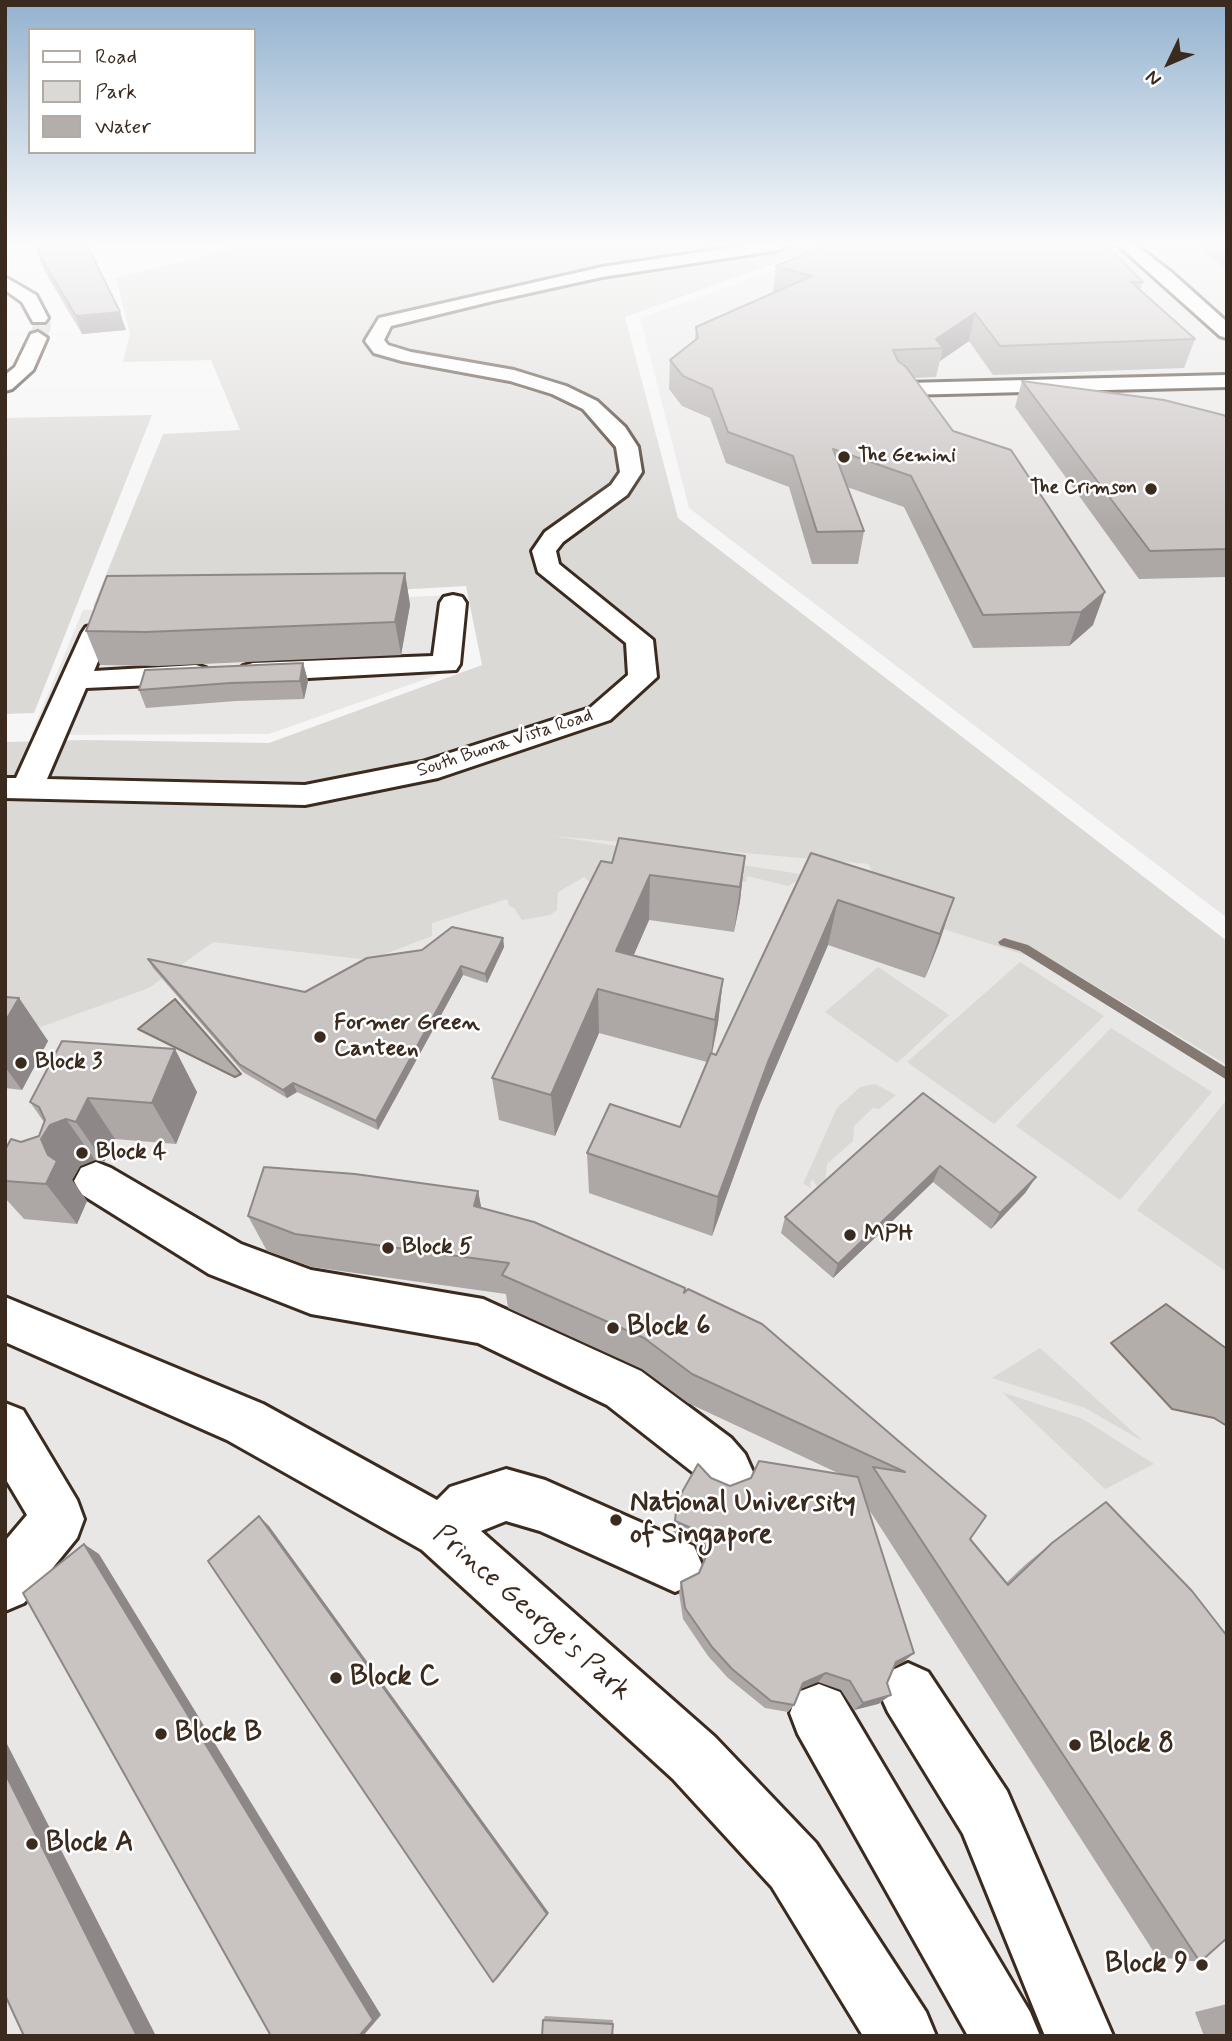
<!DOCTYPE html>
<style>
body{margin:0}
#map{position:relative;width:1232px;height:2041px;overflow:hidden;background:#f7f6f6;font-family:Mynerve,sans-serif}
canvas{display:block}
.frame{position:absolute;inset:0;border:7px solid #3b2a1e;pointer-events:none}
.legend{position:absolute;left:28px;top:28px;width:228px;height:126px;box-sizing:border-box;background:#fff;border:2px solid #b1aaa5;margin:0;padding:9px 12px;list-style:none;font-size:21px;color:#3b2a1e}
.legend li{display:flex;align-items:center;gap:14px;height:35px}
.legend b{width:35px;border:2px solid #b1aaa5}
.north{position:absolute;left:1134px;top:28px;width:70px;height:70px;-webkit-text-stroke:5px #fff;paint-order:stroke;rotate:226deg;font-size:19px;font-weight:700;line-height:28px;text-align:center;color:#3b2a1e}
.north::after{content:'';display:block;margin:auto;width:24px;height:32px;background:#3b2a1e;clip-path:polygon(50% 0,100% 100%,50% 72%,0 100%)}
</style>
<div id="map">
<canvas width="1232" height="2041"></canvas>
<div class="frame"></div>
<ul class="legend">
<li><b style="height:9px;background:#fff"></b>Road</li>
<li><b style="height:19px;background:#dbd9d6"></b>Park</li>
<li><b style="height:19px;background:#b4aeaa"></b>Water</li>
</ul>
<div class="north">N</div>
</div>
<script>
const ctx = document.querySelector('canvas').getContext('2d');
ctx.lineJoin = 'round';
function fill(path, color) { ctx.fillStyle = color; ctx.fill(path, 'evenodd'); }
const shape = rows => new Path2D(rows.map(r => 'M' + r).join(''));
function stroke(path, color, width, dash) { ctx.strokeStyle = color; ctx.lineWidth = width; ctx.lineCap = dash ? 'butt' : 'round'; ctx.setLineDash(dash || []); ctx.stroke(path); }
function label(font, color, halo, rows, align = 'center') {
  ctx.font = font + ' Mynerve,sans-serif'; ctx.lineWidth = 5; ctx.setLineDash([]); ctx.textBaseline = 'middle'; ctx.strokeStyle = halo; ctx.fillStyle = color; for (const [text, x, y, turn = 0] of rows) {
    ctx.save(); ctx.translate(x, y); ctx.rotate((+turn || 0) * Math.PI / 180); ctx.textAlign = isNaN(turn) ? turn : align; if (halo) ctx.strokeText(text, 0, 0); ctx.fillText(text, 0, 0); ctx.restore();
  }
}
fill(shape([
 [844,245,1227,245,1227,918,689,508,640,318],
 [456,595,463,666,269,734,31,735,83,610],
 [536,833,869,864,1227,1005,1227,2036,5,2036,5,834]
]), '#e9e7e6');
fill(shape([
 [230,245,827,245,625,317,678,518,1227,941,1227,1065,1066,968,795,882,788,886,747,876,746,882,660,871,598,889,584,877,558,892,557,910,550,915,522,920,514,908,509,906,507,899,432,923,432,936,369,960,213,942,149,988,38,1028,5,1016,5,742,86,740,269,743,482,665,466,586,93,607,163,434,240,430,211,360,123,362,130,334,116,278,229,249],
 [553,836,868,864,880,886,879,886],
 [152,415,34,713,5,714,5,418],
 [1020,962,1104,1016,994,1124,907,1062],
 [878,967,949,1015,897,1063,825,1012],
 [1111,1028,1212,1092,1120,1200,1016,1126],
 [875,1084,896,1095,879,1109,873,1108,854,1126,853,1141,827,1164,825,1183,818,1188,813,1180,810,1182,811,1188,803,1184,837,1108,860,1087],
 [1226,1101,1227,1101,1227,1272,1137,1210],
 [1040,1348,1144,1442,1085,1408,992,1378],
 [1002,1392,1083,1419,1154,1464,1105,1489]
]), '#dbd9d6');
const water = shape([
 [175,999,241,1074,235,1077,138,1029,175,999],
 [1166,1304,1227,1349,1227,1426,1214,1418,1172,1409,1111,1343,1166,1304]
]);
fill(water, '#b4aeaa');
stroke(water, '#847972', 2);
fill(shape([
 [1004,938,1028,945,1227,1068,1227,1080,1020,951,1000,945,998,942,1004,938]
]), '#847972');
stroke(shape([
 [38,338,42,326,39,318]
]), '#d1cdcb', 18, [18, 9]);
const minor = shape([
 [748,245,787,245,779,250,602,277,493,301,391,326,384,340,388,345,411,352,514,370,566,386,597,401,625,427,638,447,642,472,627,495,563,542,556,551,559,564,653,640,657,677,610,720,438,778,305,805,5,798,5,778,16,778,82,633,86,627,96,625,106,627,110,633,94,671,196,665,206,668,210,674,206,680,196,683,86,688,47,779,305,785,422,762,590,708,628,675,626,643,538,572,532,551,545,532,611,485,620,472,616,447,583,409,552,394,510,381,402,361,374,353,365,341,379,318,602,267,748,245],
 [1118,245,1136,245,1171,272,1227,322,1227,338,1220,336,1118,245],
 [5,277,36,295,48,318,45,322,33,322,22,302,5,290,5,277],
 [38,332,47,338,33,370,12,389,5,391,5,375,15,367,31,334,38,332],
 [1227,375,1227,387,905,395,898,393,895,389,898,385,905,383,1227,375],
 [453,595,462,597,466,603,460,664,456,670,253,681,243,678,239,672,243,666,253,663,433,656,440,603,444,597,453,595],
 [96,1162,111,1168,241,1244,311,1270,483,1299,641,1371,731,1438,745,1454,753,1472,745,1490,727,1498,709,1490,695,1474,607,1405,478,1343,311,1314,209,1274,81,1194,74,1181,81,1168,96,1162],
 [5,1297,263,1404,437,1500,450,1487,506,1469,545,1480,694,1546,702,1565,694,1584,675,1592,540,1531,506,1521,481,1531,715,1737,816,1843,926,2012,936,2036,863,2036,772,1887,673,1779,422,1550,227,1440,5,1342,5,1297],
 [5,1403,23,1410,77,1500,84,1519,77,1538,24,1603,5,1611,5,1541,27,1515,5,1478,5,1403],
 [908,1663,928,1672,1007,1791,1113,2036,1045,2036,963,1834,888,1712,879,1692,888,1672,908,1663],
 [819,1684,840,1692,1030,2012,1040,2036,968,2036,798,1734,790,1713,798,1692,819,1684]
]);
stroke(minor, '#3b2a1e', 6);
fill(minor, '#fff');
fill(shape([
 [1196,245,1227,245,1227,270],
 [38,253,126,330,82,334,44,270],
 [776,266,1143,282,1140,290,1195,339,1184,368,993,375,969,341,940,361,936,377,914,378,1093,625,1069,646,973,648,904,507,847,487,864,531,858,564,812,564,789,487,726,463,710,418,682,406,669,389,670,360,695,340,696,327,773,292],
 [1022,381,1227,417,1227,577,1139,579,1015,407],
 [405,573,410,605,401,655,158,666,100,665,86,631],
 [303,663,308,681,304,699,236,701,146,708,139,690],
 [811,853,954,898,939,943,925,978,828,945,760,1104,712,1236,589,1193,587,1153,680,1127,707,1062,599,1033,555,1136,499,1120,492,1078,612,863,745,856,740,901,734,932,649,920,633,956,723,979,718,1023,712,1054,716,1055],
 [503,938,504,947,487,983,463,975,378,1130,297,1092,287,1098,243,1072,153,968,148,959,305,992],
 [5,997,19,998,48,1041,22,1090,5,1088],
 [62,1041,197,1092,176,1144,115,1139,104,1162,95,1160,80,1166,72,1180,87,1201,77,1224,24,1219,5,1198,5,1150,39,1136,44,1122,30,1102],
 [923,1093,1026,1192,991,1229,933,1182,833,1278,781,1233,785,1217],
 [478,1191,481,1208,762,1324,970,1539,1006,1583,1026,1564,1052,1543,1200,1962,1157,1957,868,1508,914,1653,903,1662,894,1667,887,1683,881,1703,854,1710,841,1690,818,1682,800,1689,794,1705,788,1712,765,1708,728,1678,708,1656,683,1619,679,1593,681,1582,699,1573,704,1562,695,1544,673,1534,677,1501,711,1478,730,1486,840,1474,688,1403,642,1369,508,1308,506,1294,312,1267,267,1251,248,1216],
 [1227,2004,1227,2036,1204,2036,1195,2012],
 [545,2016,613,2020,612,2036,543,2020]
]), '#ada8a6');
fill(shape([
 [120,312,126,330,82,334,76,316],
 [975,313,969,341,940,361,943,348,936,339],
 [405,573,410,605,401,655,395,622],
 [1105,592,1093,625,1069,646,1081,612],
 [303,663,308,681,304,699,300,681],
 [745,856,740,901,734,932,740,887],
 [650,875,649,920,616,996,616,951],
 [954,898,939,943,925,978,940,934],
 [838,900,828,945,760,1104,712,1236,718,1197,768,1062],
 [503,938,504,947,487,983,485,974],
 [461,966,463,975,378,1130,376,1121],
 [723,979,718,1023,710,1063,715,1020],
 [598,989,599,1033,555,1136,551,1095],
 [19,998,48,1041,22,1090,5,1067,5,1022],
 [175,1049,197,1092,176,1144,152,1103],
 [293,1083,297,1092,287,1098,283,1090],
 [88,1098,115,1139,104,1162,76,1122],
 [66,1119,95,1160,80,1166,72,1180,87,1201,77,1224,46,1184,48,1155,41,1139,50,1125],
 [940,1166,933,1182,833,1278,838,1264],
 [1036,1177,1026,1192,991,1229,1000,1213],
 [478,1191,485,1226,474,1206],
 [259,1516,269,1526,549,1913,497,1979,493,1982],
 [84,1544,99,1554,381,2015,363,2036,359,2036],
 [914,1653,903,1662,886,1671,896,1662],
 [826,1673,818,1682,796,1691,803,1683],
 [891,1695,878,1704,854,1710,863,1703],
 [5,1740,156,2036,137,2036,5,1773]
]), '#8d8887');
const building = shape([
 [40,245,87,245,120,312,76,316,38,253,40,245],
 [827,245,1105,245,1143,282,1131,282,1195,339,1000,346,975,313,936,339,943,348,893,350,898,361,906,367,953,431,1011,450,1105,592,1081,612,983,615,911,476,833,449,864,531,817,532,793,456,728,432,712,389,683,376,670,360,698,338,696,327,812,276,776,266,827,245],
 [1022,381,1164,400,1223,415,1227,417,1227,549,1150,551,1022,381],
 [405,573,395,622,145,632,86,631,107,576,405,573],
 [303,663,300,681,230,683,139,690,145,670,303,663],
 [619,838,745,856,740,887,650,875,616,951,723,979,715,1020,598,989,551,1095,492,1078,601,861,612,863,619,838],
 [811,853,954,898,940,934,838,900,768,1062,718,1197,587,1153,610,1104,680,1127,711,1053,716,1055,811,853],
 [452,927,503,938,485,974,461,966,376,1121,293,1083,283,1090,239,1064,148,959,305,992,367,958,422,950,452,927],
 [5,997,19,998,5,1022,5,997],
 [62,1041,175,1049,152,1103,88,1098,76,1122,66,1119,50,1125,41,1139,48,1155,57,1161,46,1184,5,1181,5,1150,11,1139,21,1142,39,1136,45,1120,39,1107,30,1102,62,1041],
 [923,1093,1036,1177,1000,1213,940,1166,838,1264,785,1217,923,1093],
 [264,1167,355,1174,478,1191,474,1206,534,1222,685,1288,684,1293,688,1289,762,1324,986,1516,970,1539,1008,1585,1052,1543,1106,1502,1192,1591,1227,1636,1227,1938,1200,1962,873,1467,905,1472,692,1374,644,1338,502,1275,509,1263,295,1234,248,1216,264,1167],
 [759,1461,858,1477,914,1653,896,1662,887,1683,891,1695,863,1703,850,1681,826,1673,803,1683,794,1705,771,1701,732,1669,712,1647,685,1608,681,1582,699,1573,708,1552,698,1531,675,1521,677,1501,698,1464,711,1478,730,1486,751,1478,759,1461],
 [259,1516,547,1914,493,1982,208,1561,259,1516],
 [84,1544,373,2020,359,2036,271,2036,23,1593,84,1544],
 [5,1773,137,2036,24,2036,5,1995,5,1773],
 [543,2020,613,2024,612,2036,542,2036,543,2020]
]);
fill(building, '#c9c3c1');
stroke(building, '#8d8887', 2);
const sky = ctx.createLinearGradient(0, 0, 0, 531);
sky.addColorStop(0, '#93b2cf');
sky.addColorStop(0.46, '#fbfbfb');
sky.addColorStop(1, '#fbfbfb00');
ctx.fillStyle = sky;
ctx.fillRect(0, 0, 1232, 531);
for (const [x, y, r, color] of [
 [844,457,7,"#3b2a1e"],
 [1151,489,7,"#3b2a1e"],
 [320,1037,7,"#3b2a1e"],
 [21,1063,7,"#3b2a1e"],
 [82,1153,7,"#3b2a1e"],
 [850,1235,7,"#3b2a1e"],
 [388,1248,7,"#3b2a1e"],
 [613,1328,7,"#3b2a1e"],
 [616,1520,7,"#3b2a1e"],
 [336,1678,7,"#3b2a1e"],
 [161,1734,7,"#3b2a1e"],
 [1075,1745,7,"#3b2a1e"],
 [32,1844,7,"#3b2a1e"],
 [1202,1965,7,"#3b2a1e"]
]) { const dot = new Path2D(); dot.arc(x, y, r, 0, 2 * Math.PI); ctx.fillStyle = color; ctx.fill(dot); stroke(dot, '#fff', 2.5); }
label('bold 19px', '#3b2a1e', '#fff', [
 ["The Gemini",858,457],
 ["The Crimson",1137,489,"right"]
], 'left');
label('19px', '#3b2a1e', '#fff', [
 ["South Buona Vista Road",505,744,-18]
]);
label('bold 23px', '#3b2a1e', '#fff', [
 ["Former Green",334,1024],
 ["Canteen",334,1050],
 ["Block 3",35,1063],
 ["Block 4",96,1153],
 ["MPH",864,1235],
 ["Block 5",402,1248]
], 'left');
label('bold 28px', '#3b2a1e', '#fff', [
 ["Block 6",627,1328],
 ["National University",630,1504],
 ["of Singapore",630,1536],
 ["Block C",350,1678],
 ["Block B",175,1734],
 ["Block 8",1089,1745],
 ["Block A",46,1844],
 ["Block 9",1188,1965,"right"]
], 'left');
label('28px', '#3b2a1e', '#fff', [
 ["Prince George's Park",531,1614,41]
]);
</script>
